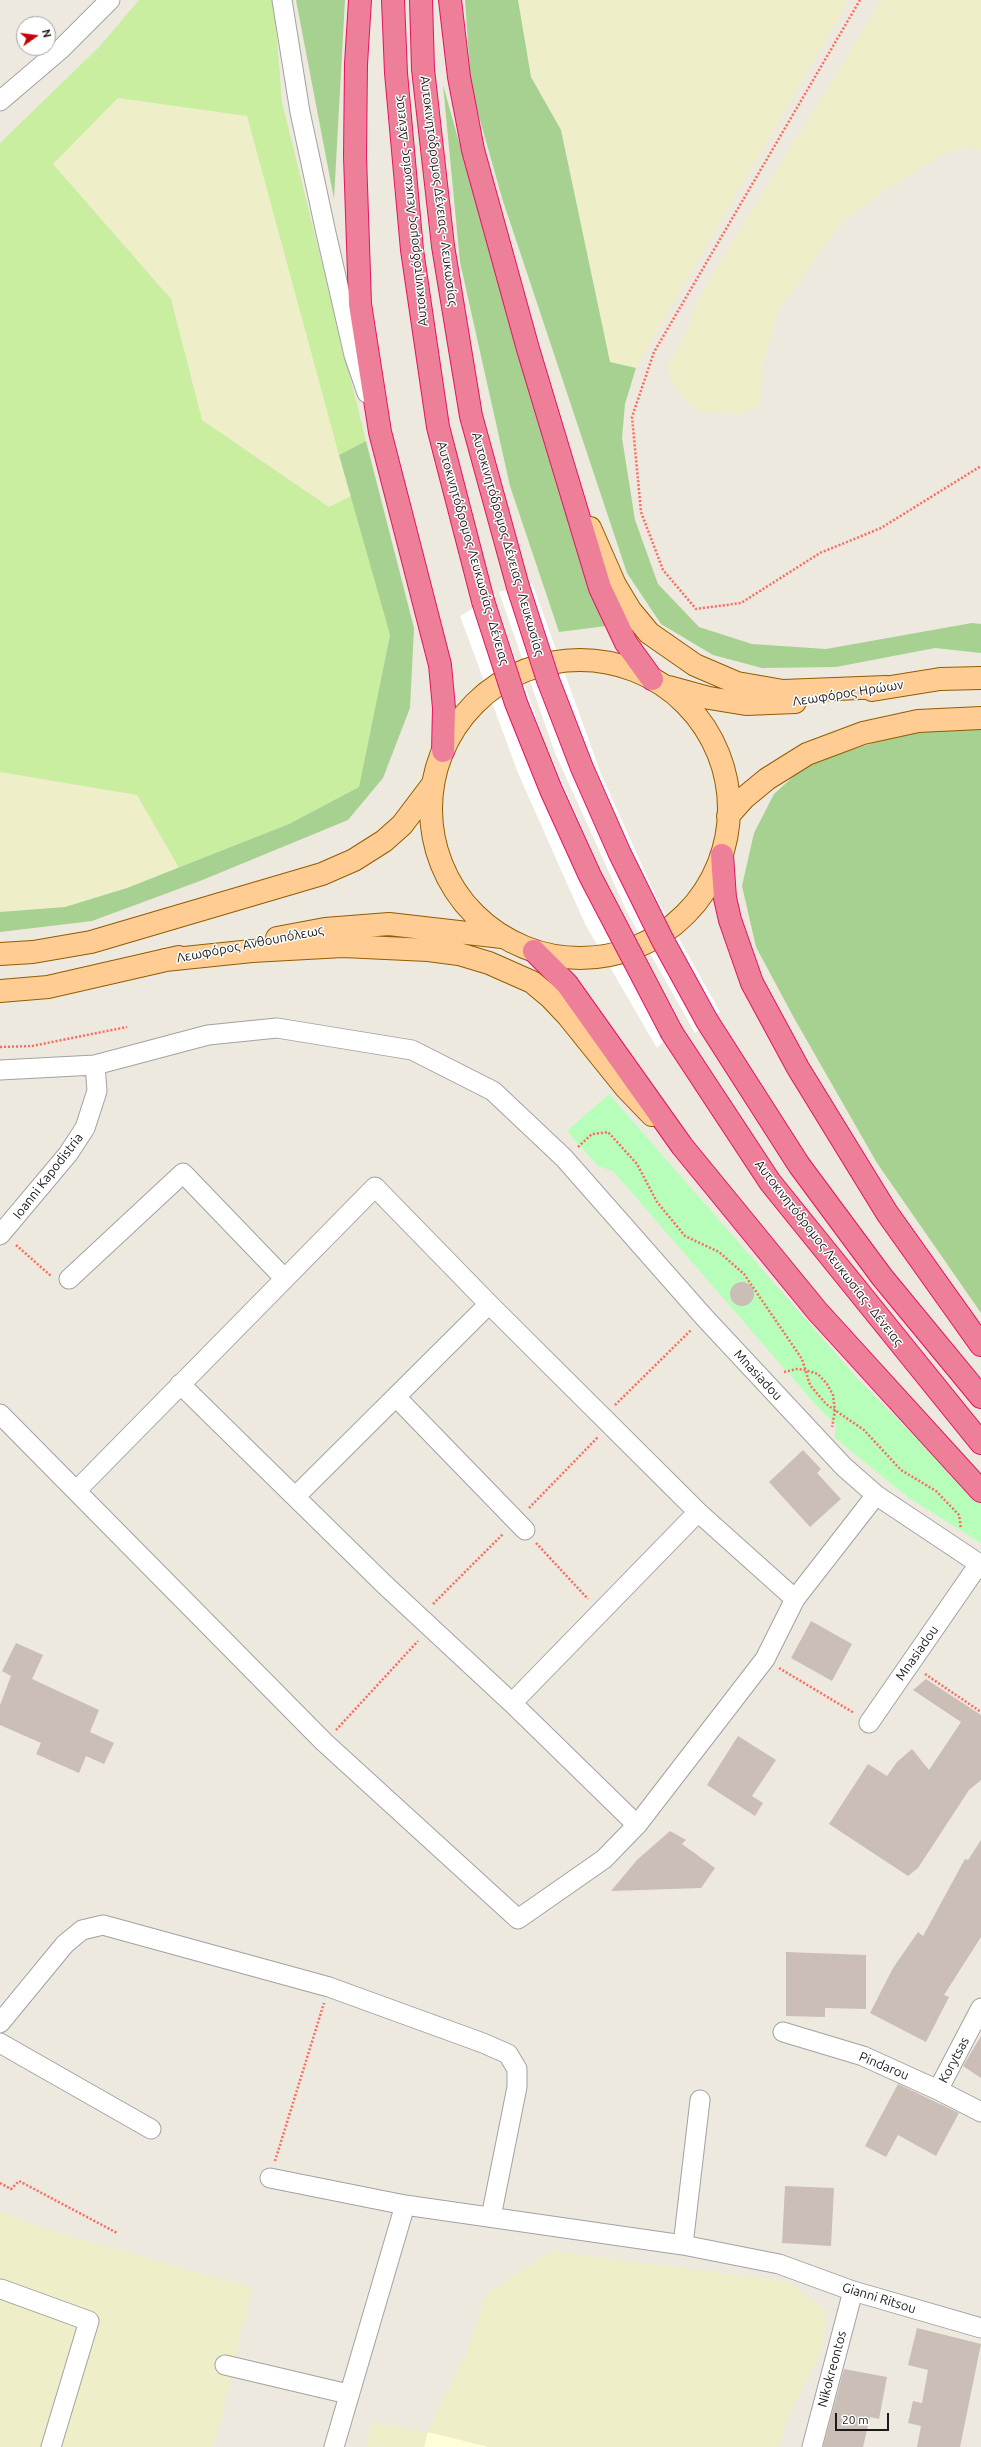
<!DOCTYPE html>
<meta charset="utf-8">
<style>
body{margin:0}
#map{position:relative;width:981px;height:2447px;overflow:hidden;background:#eee9df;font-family:Ubuntu,sans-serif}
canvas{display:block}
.north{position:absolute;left:16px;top:16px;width:40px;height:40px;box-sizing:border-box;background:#fff;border:1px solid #a4a4a4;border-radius:50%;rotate:76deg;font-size:11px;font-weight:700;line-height:16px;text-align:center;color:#1b1b1b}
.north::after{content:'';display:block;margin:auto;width:14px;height:18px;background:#c60007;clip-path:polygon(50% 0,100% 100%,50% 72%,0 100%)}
.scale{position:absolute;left:835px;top:2413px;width:54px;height:18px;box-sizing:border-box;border:2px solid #1b1b1b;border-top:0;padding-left:5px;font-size:12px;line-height:14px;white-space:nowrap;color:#1b1b1b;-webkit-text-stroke:3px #fff;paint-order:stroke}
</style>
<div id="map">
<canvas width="981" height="2447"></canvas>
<div class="north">N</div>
<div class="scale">20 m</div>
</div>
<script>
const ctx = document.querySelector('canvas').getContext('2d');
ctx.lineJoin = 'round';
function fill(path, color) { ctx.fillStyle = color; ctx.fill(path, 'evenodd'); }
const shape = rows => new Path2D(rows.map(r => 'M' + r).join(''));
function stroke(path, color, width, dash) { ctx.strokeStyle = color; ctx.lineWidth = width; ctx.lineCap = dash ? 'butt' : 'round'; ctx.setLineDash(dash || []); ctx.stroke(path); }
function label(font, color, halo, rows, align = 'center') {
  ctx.font = font + ' Ubuntu,sans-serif'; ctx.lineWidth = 3; ctx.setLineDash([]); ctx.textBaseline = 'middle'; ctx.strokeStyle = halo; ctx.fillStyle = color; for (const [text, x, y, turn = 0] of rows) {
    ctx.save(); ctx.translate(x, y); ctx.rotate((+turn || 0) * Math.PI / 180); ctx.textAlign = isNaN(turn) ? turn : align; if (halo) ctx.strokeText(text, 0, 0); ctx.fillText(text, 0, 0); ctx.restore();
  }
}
fill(shape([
 [427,2432,490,2447,424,2447]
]), '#fffed7');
fill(shape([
 [518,0,849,0,636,368,610,362,561,130,531,77],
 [882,0,981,0,981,149,976,147,948,151,880,194,840,224,778,312,764,362,759,406,741,415,696,410,680,394,669,375,668,365,688,330,694,309,715,270],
 [118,98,247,116,351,496,330,507,202,420,171,299,53,164],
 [0,772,137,795,179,868,127,888,65,907,0,912],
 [0,2211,42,2228,252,2288,214,2447,0,2447],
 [552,2251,788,2282,827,2312,821,2351,789,2415,779,2447,490,2447,428,2432,424,2447,365,2447,372,2423,427,2432,468,2350,486,2294]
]), '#eeefc8');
fill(shape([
 [139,0,274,0,282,102,366,441,339,455,247,116,118,98,53,164,171,299,202,420,329,507,351,496,390,635,359,787,289,824,179,868,137,795,0,772,0,143,99,47]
]), '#c9eea0');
fill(shape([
 [296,0,345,0,334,199],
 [465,0,518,0,531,77,561,130,610,362,636,368,625,404,622,438,635,520,658,584,699,627,752,644,826,649,972,623,981,624,981,653,935,648,836,667,762,668,713,655,661,624,627,573,502,198,471,88],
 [443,85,522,366,606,626,559,632,510,486,460,262],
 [366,441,414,628,410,708,383,778,348,820,200,881,92,921,0,932,0,912,65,907,127,888,289,824,359,787,390,635,339,455],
 [966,724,981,729,981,1313,877,1163,794,1018,756,947,742,886,754,833,774,794,806,765,888,738]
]), '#a6d190');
fill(shape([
 [609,1094,858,1379,981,1503,981,1543,909,1498,835,1438,835,1424,814,1403,613,1171,598,1166,567,1131]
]), '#b7feba');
fill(shape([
 [532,583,601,774,658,901,720,1012,695,1033,627,912,555,753,499,592],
 [494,596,544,740,604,878,681,1023,657,1048,585,924,518,773,460,616]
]), '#fff');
fill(shape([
 '730 1294a12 12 0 1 1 24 0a12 12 0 1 1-24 0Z',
 [803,1450,821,1469,817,1473,841,1499,810,1527,769,1482],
 [811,1621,852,1644,832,1681,791,1658],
 [16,1643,43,1655,32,1679,99,1710,90,1732,114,1743,104,1764,86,1756,79,1773,36,1754,41,1743,0,1725,0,1705,11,1676,2,1671],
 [926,1679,981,1715,981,1780,969,1790,918,1868,908,1876,829,1824,868,1764,887,1776,897,1762,912,1749,929,1770,961,1722,913,1690],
 [738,1736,776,1760,752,1796,763,1803,755,1816,707,1785],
 [670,1831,686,1840,682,1844,715,1868,701,1888,611,1891,637,1860],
 [981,1840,981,1937,944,1995,949,1997,926,2042,870,2013,893,1968,918,1932,923,1936,965,1859,968,1860],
 [786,1952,866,1955,866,2009,825,2008,825,2017,786,2016],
 [981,2036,981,2078,963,2066],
 [898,2084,959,2113,936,2156,898,2135,886,2157,865,2146],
 [785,2186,834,2188,831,2246,782,2243],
 [917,2328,981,2344,960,2447,917,2447,921,2426,908,2423,913,2401,922,2403,928,2370,908,2365],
 [844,2369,887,2377,879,2419,870,2417,863,2447,823,2447]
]), '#cabeb6');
const minor = shape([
 [282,0,300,112,326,233,354,355,367,393],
 [0,101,61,49,110,0],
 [95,1065,208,1035,277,1028,412,1050,493,1091,564,1158,704,1317,844,1467,876,1495,981,1565],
 [0,1070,95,1065,97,1091,85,1128,68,1154,0,1235],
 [69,1279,183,1173,284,1278],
 [180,1384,385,1585,512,1703,637,1825],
 [397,1398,525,1530],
 [0,1414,324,1742,518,1919,604,1859,637,1825,765,1659,795,1599,876,1495],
 [76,1491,375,1187,489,1304,698,1512,795,1599],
 [296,1496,489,1304],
 [512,1703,698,1512],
 [869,1723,979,1564],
 [0,2023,65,1944,82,1930,103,1925,329,1987,483,2043,508,2054,517,2069,517,2087,491,2217],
 [783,2032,863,2056,938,2090,981,2112],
 [0,2043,151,2129],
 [938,2090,981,2008],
 [270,2178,405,2205,683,2245,779,2264,853,2291,981,2328],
 [683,2245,700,2100],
 [1,2289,89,2321,51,2447],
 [225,2365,348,2394],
 [334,2447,405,2205],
 [812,2447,853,2291]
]);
const major = shape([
 [590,528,615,585,630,610,649,633,695,665,737,683,783,691,886,687],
 '431 809a149 149 0 1 1 298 0a149 149 0 1 1-298 0Z',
 [669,687,709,698,746,704,795,702],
 [872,690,940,679,981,678],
 [728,816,744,798,767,779,807,754,863,733,918,721,981,718],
 [277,938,325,929,389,924,502,937],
 [0,954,33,952,91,942,322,874,354,860,384,841,402,825,433,784],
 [165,960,252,951,343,946,428,950,459,954,489,963,532,982,550,997,568,1016,626,1088,652,1115],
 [0,991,48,987,179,957]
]);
const highway = shape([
 [360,0,356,64,355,156,360,304,380,432,440,665,444,708,443,751],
 [393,0,396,73,412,250,438,427,483,601],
 [421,0,423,69,443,246,471,416,518,587],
 [450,0,459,77,473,150,528,349,600,588,626,643,652,679],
 [722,855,725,898,730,920,752,983,798,1068,887,1213,981,1345],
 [534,951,567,984,682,1146,817,1311,981,1491],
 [707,1021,799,1165,882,1277,981,1397],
 [672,1033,770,1182,981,1443]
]);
stroke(minor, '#a2a2a2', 21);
stroke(major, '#925c00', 24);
stroke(highway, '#e41563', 24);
stroke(shape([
 [860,0,654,352,632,417,641,512,663,570,696,609,741,603,820,553,881,528,981,466],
 [0,1047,32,1046,127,1027],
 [578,1147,592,1134,608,1132,637,1164,657,1202,685,1236,719,1252,744,1274,802,1359,810,1385,826,1404,864,1430,901,1470,936,1491,959,1515,961,1529],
 [16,1245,51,1276],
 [784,1372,797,1369,805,1370,818,1374,827,1384,833,1395,835,1411,832,1427],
 [615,1405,691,1330],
 [529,1508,598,1437],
 [536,1543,588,1599],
 [433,1604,503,1534],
 [779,1668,854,1713],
 [925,1674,981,1712],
 [336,1730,418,1641],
 [275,2161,324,2003],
 [0,2183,11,2189,19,2181,117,2233]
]), '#ff6a5f', 2.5, [2, 2]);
stroke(minor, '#fff', 19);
stroke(major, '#ffcd93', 22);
stroke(highway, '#ed7f98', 22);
const highwayBridge = shape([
 [518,587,548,680,582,768,620,854,662,939,707,1021],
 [483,601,516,703,551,790,590,876,672,1033]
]);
stroke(highwayBridge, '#e41563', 24, []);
stroke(highwayBridge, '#ed7f98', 22);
label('13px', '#1b1b1b', '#fff', [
 ["Αυτοκινητόδρομος Δένειας - Λευκωσίας",439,191,83],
 ["Αυτοκινητόδρομος Λευκωσίας - Δένειας",411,211,-96],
 ["Αυτοκινητόδρομος Δένειας - Λευκωσίας",508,544,74],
 ["Αυτοκινητόδρομος Λευκωσίας - Δένειας",473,553,74],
 ["Λεωφόρος Ηρώων",848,693,-9],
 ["Λεωφόρος Ανθουπόλεως",250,944,-11],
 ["Ioanni Kapodistria",48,1176,-52],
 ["Αυτοκινητόδρομος Λευκωσίας - Δένειας",829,1253,52],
 ["Mnasiadou",758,1375,47],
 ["Mnasiadou",917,1653,-55],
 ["Korytsas",954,2060,-62],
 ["Pindarou",884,2066,23],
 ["Gianni Ritsou",879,2298,17],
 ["Nikokreontos",832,2369,-75]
]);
</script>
